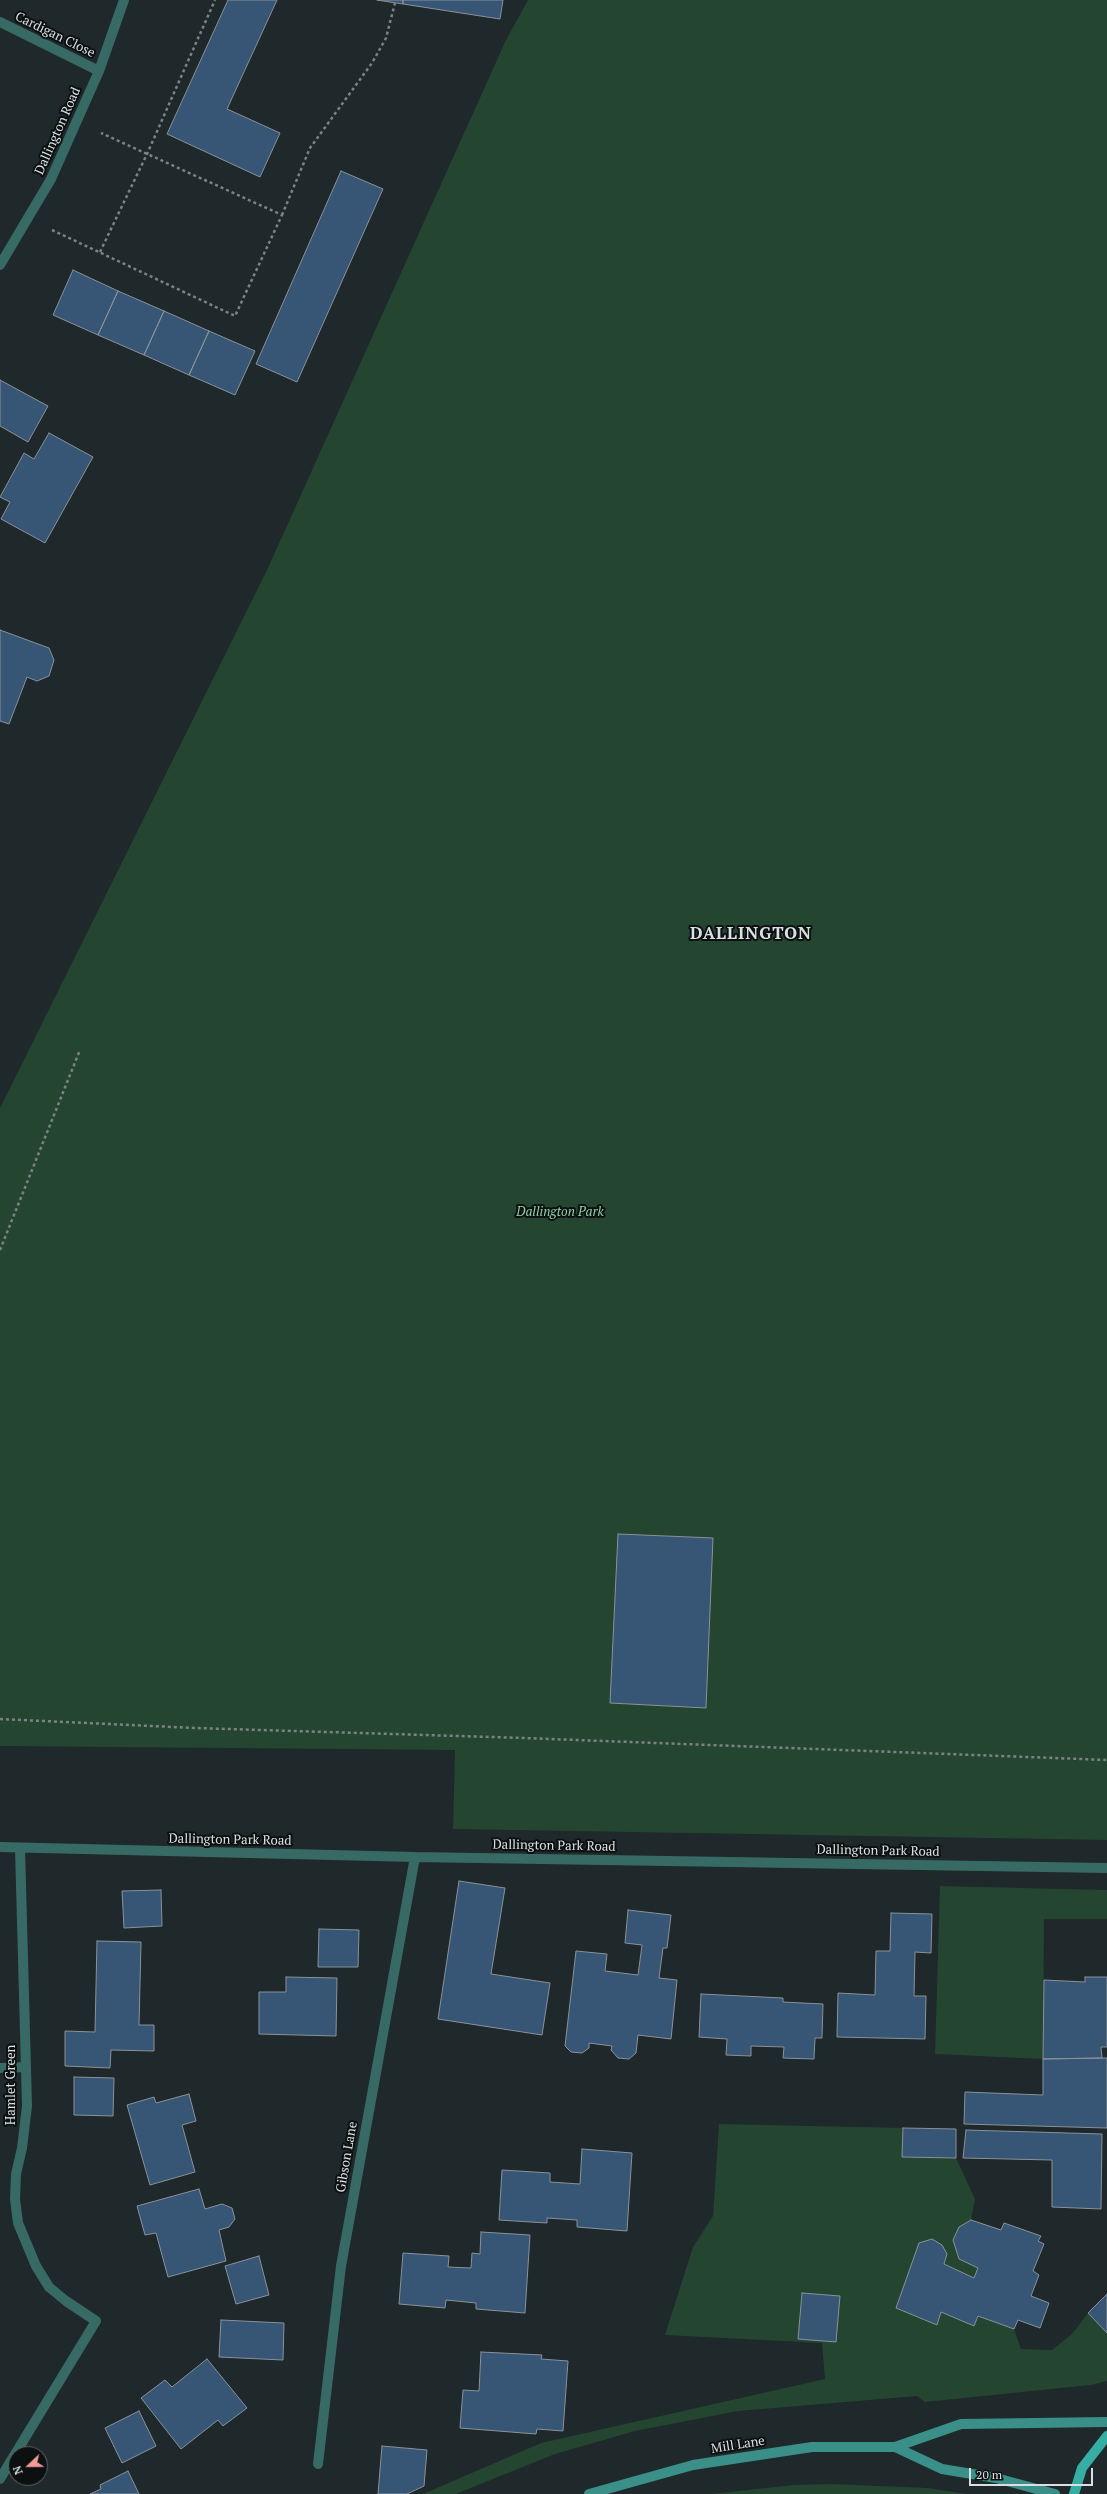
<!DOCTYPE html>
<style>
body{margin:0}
#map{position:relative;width:1107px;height:2494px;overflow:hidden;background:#1f282b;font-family:"PT Serif",serif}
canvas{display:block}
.north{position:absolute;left:8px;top:2446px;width:40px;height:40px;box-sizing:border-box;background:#0c1011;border:1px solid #5e6365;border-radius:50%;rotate:248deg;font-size:11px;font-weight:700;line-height:16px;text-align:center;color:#dae0e2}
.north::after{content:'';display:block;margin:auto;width:14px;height:18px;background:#f59b9a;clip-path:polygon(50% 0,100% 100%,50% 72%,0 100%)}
.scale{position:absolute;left:969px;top:2468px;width:124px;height:18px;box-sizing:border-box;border:2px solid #dae0e2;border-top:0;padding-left:5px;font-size:12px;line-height:14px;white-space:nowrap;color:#dae0e2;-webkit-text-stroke:3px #0c1011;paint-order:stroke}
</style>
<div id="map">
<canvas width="1107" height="2494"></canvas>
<div class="north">N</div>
<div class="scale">20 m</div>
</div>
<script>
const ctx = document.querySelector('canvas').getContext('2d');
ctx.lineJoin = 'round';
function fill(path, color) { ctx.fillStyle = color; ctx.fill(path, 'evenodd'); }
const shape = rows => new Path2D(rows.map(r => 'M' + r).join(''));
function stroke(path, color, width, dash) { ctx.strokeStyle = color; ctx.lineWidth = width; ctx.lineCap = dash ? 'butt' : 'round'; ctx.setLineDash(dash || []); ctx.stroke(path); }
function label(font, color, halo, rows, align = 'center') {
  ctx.font = font + ' "PT Serif",serif'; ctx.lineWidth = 4; ctx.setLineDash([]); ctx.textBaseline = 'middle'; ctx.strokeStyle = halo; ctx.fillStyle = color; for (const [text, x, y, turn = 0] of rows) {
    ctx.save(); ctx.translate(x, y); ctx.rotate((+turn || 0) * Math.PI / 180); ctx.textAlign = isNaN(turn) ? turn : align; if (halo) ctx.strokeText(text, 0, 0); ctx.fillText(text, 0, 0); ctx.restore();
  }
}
fill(shape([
 [528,0,1107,0,1107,1840,453,1829,455,1750,0,1746,0,1108,267,570,506,40],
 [940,1886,1107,1890,1107,1919,1044,1919,1043,2059,935,2054],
 [719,2124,903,2128,902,2157,956,2158,975,2199,971,2220,959,2227,978,2268,974,2278,944,2264,947,2254,932,2239,919,2243,896,2308,937,2325,941,2312,973,2326,978,2316,1014,2329,1021,2349,1052,2350,1072,2334,1088,2313,1107,2333,1107,2381,1091,2385,925,2402,917,2396,738,2411,635,2431,555,2454,456,2494,423,2494,541,2443,825,2379,822,2343,665,2335,693,2247,713,2216],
 [831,2484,928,2488,967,2494,711,2494,794,2485]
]), '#24452f');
const building = shape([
 [228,0,277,0,227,109,280,133,260,177,167,134,228,0],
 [377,0,403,0,403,4,377,0],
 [403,0,503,0,500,19,403,4,403,0],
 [341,171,383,189,297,382,256,364,341,171],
 [73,270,118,291,98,335,53,315,73,270],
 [118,291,164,311,144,355,98,335,118,291],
 [164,311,209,331,189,375,144,355,164,311],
 [209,331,255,351,235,395,189,375,209,331],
 [0,380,48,406,28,442,0,426,0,380],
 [49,433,93,457,45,543,1,519,10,502,0,497,24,453,34,459,49,433],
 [0,630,49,648,54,660,49,676,37,681,27,677,9,724,0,721,0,630],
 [618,1534,713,1538,706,1708,610,1703,618,1534],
 [459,1881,505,1888,491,1974,550,1983,542,2035,438,2019,459,1881],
 [161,1890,162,1926,124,1928,122,1891,161,1890],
 [628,1910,671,1915,667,1948,663,1948,659,1978,677,1980,671,2039,638,2035,636,2053,629,2059,618,2058,611,2050,612,2046,589,2043,589,2048,582,2053,571,2052,565,2046,576,1951,607,1954,605,1971,638,1975,642,1945,625,1943,628,1910],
 [891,1913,932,1914,931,1953,915,1952,914,1996,926,1996,925,2039,837,2037,838,1993,875,1995,876,1951,890,1951,891,1913],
 [319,1929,359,1930,358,1967,318,1967,319,1929],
 [97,1941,141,1942,139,2025,154,2025,154,2051,111,2050,110,2068,65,2066,65,2031,95,2032,97,1941],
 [286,1977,337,1978,336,2036,259,2034,259,1992,286,1992,286,1977],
 [1085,1977,1107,1977,1107,2047,1101,2047,1102,2058,1043,2059,1044,1980,1085,1982,1085,1977],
 [701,1994,783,1998,783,2002,823,2004,822,2038,815,2038,814,2059,783,2058,784,2047,751,2046,751,2056,726,2055,727,2039,699,2037,701,1994],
 [1102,2058,1107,2058,1107,2128,964,2124,965,2092,1043,2095,1043,2059,1102,2058],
 [74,2077,114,2078,113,2116,74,2115,74,2077],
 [189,2094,196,2121,182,2125,195,2172,150,2185,127,2105,154,2097,156,2103,189,2094],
 [903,2128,956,2129,956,2158,902,2157,903,2128],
 [966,2130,1102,2134,1101,2209,1052,2207,1052,2160,963,2158,966,2130],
 [582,2149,632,2153,627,2231,577,2227,577,2220,547,2218,547,2223,499,2220,502,2170,550,2173,550,2182,580,2184,582,2149],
 [199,2189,205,2209,222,2204,232,2208,235,2219,229,2227,219,2230,226,2261,168,2277,156,2233,145,2235,137,2206,199,2189],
 [971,2220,1001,2230,1004,2223,1041,2236,1038,2241,1044,2244,1033,2271,1039,2275,1031,2296,1049,2303,1040,2328,1018,2320,1014,2329,978,2316,974,2326,941,2312,937,2325,896,2308,919,2243,932,2239,942,2245,947,2254,944,2264,974,2278,978,2268,959,2259,953,2240,959,2227,971,2220],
 [481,2232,530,2235,525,2313,476,2309,476,2303,446,2300,445,2308,399,2304,403,2253,449,2256,448,2267,471,2268,472,2253,480,2254,481,2232],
 [259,2256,269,2295,236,2304,225,2266,259,2256],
 [802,2293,840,2296,836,2342,798,2339,802,2293],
 [1107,2294,1107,2333,1088,2313,1107,2294],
 [221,2320,284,2323,283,2360,219,2357,221,2320],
 [481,2352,542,2355,541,2359,568,2361,563,2431,537,2429,536,2434,460,2428,463,2390,479,2391,481,2352],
 [207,2359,247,2408,223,2426,218,2420,181,2449,141,2398,165,2380,172,2387,207,2359],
 [139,2411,156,2446,122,2463,105,2428,139,2411],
 [382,2446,427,2450,424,2486,407,2494,378,2494,382,2446],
 [128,2471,139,2494,90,2494,101,2489,100,2485,128,2471]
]);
fill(building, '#375574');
stroke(building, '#8b9299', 1);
stroke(shape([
 [282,215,310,148,372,63,386,38,395,3],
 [52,230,235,316,282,215,101,133],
 [100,252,147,154,215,0],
 [0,1250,80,1050],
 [0,1719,195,1728,524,1738,1107,1760]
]), '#7c8386', 2.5, [3, 3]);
stroke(shape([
 [0,2068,25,2067]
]), '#386a65', 10);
stroke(shape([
 [0,22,99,71],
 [0,265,51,179,99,71,124,0],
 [0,1847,415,1857,1107,1868],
 [318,2464,341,2266,415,1857],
 [0,2479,96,2321,66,2301,49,2287,36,2266,18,2223,15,2199,16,2174,22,2148,27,2106,20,1848]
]), '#386a65', 10);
stroke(shape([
 [895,2447,942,2469,996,2478,1055,2494],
 [589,2494,693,2465,812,2447,895,2447,961,2424,1107,2422]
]), '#3a9088', 10);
stroke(shape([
 [1074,2494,1082,2468,1107,2436]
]), '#37aea3', 10);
label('13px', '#dae0e2', '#0c1011', [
 ["Cardigan Close",55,35,26],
 ["Dallington Road",58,131,-66],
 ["Dallington Park Road",230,1840,1],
 ["Dallington Park Road",554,1846,1],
 ["Dallington Park Road",878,1851,1],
 ["Hamlet Green",11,2085,-90],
 ["Gibson Lane",347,2157,-80],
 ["Mill Lane",738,2445,-9]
]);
label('italic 13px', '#91d3a6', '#0c1011', [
 ["Dallington Park",560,1212]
]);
ctx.letterSpacing = '1px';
label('bold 17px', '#dae0e2', '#0c1011', [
 ["DALLINGTON",751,934]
]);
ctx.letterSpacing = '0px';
</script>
